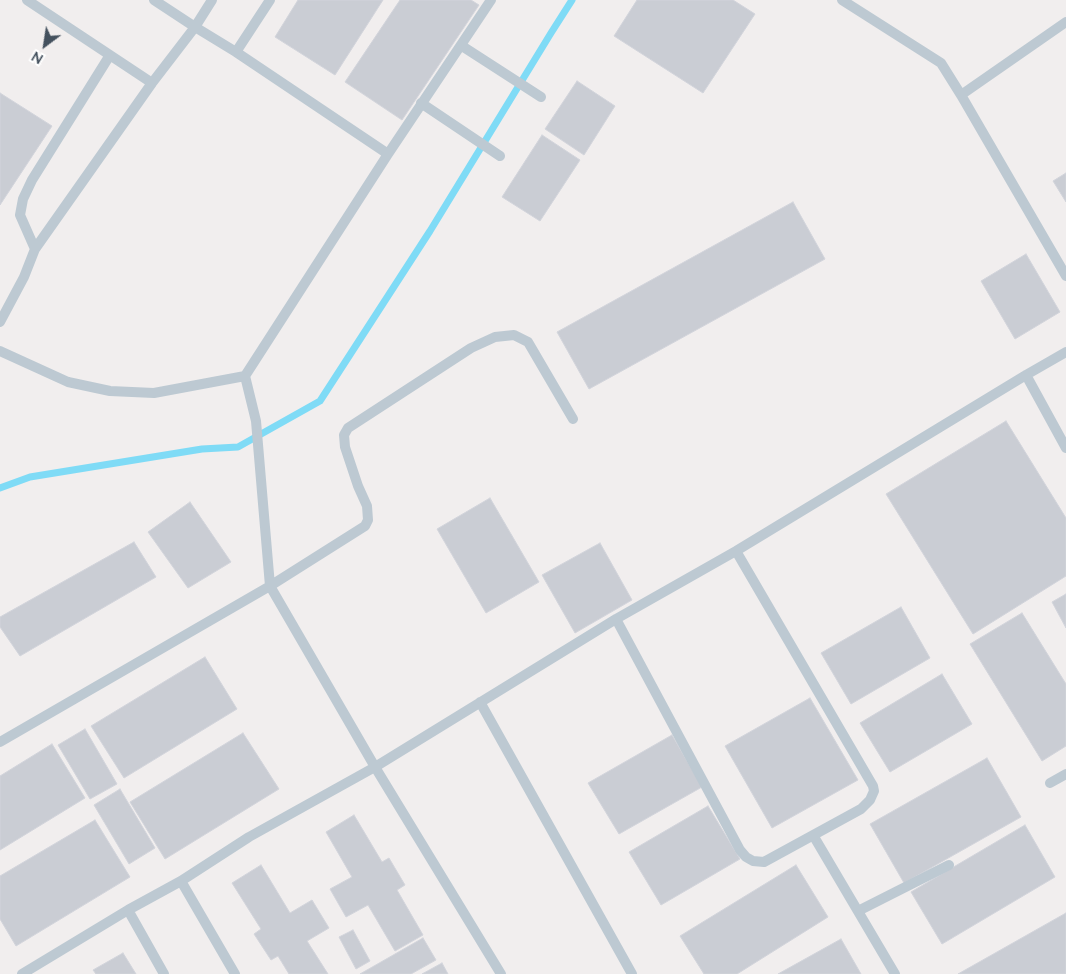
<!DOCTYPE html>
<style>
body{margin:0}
#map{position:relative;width:1066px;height:974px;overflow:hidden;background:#f1eeee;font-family:Mulish,sans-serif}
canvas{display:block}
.north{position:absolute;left:20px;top:20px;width:50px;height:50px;-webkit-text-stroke:4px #fff;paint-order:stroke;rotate:211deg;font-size:14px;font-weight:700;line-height:20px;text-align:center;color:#44515e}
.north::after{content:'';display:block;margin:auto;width:18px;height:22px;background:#44515e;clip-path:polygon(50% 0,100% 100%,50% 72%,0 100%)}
</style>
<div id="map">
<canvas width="1066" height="974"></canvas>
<div class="north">N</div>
</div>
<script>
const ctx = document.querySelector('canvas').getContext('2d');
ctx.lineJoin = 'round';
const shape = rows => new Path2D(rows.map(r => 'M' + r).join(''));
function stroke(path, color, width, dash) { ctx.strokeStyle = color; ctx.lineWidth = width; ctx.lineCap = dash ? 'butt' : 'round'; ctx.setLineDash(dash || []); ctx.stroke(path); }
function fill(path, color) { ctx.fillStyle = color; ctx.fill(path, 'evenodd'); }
stroke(shape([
 [0,488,30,477,202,449,238,447,320,401,430,231,551,33,572,0]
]), '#7fdbf6', 7);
const building = shape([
 [298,0,383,0,335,75,275,37,298,0],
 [400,0,471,0,479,5,402,120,345,82,400,0],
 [637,0,733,0,755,14,703,93,614,36,637,0],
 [577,81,615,106,584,155,545,129,577,81],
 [0,93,52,126,0,205,0,93],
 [542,135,580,160,540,221,502,197,542,135],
 [1066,173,1066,202,1053,181,1066,173],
 [793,202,825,259,589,389,557,332,793,202],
 [1026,254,1060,312,1015,339,981,281,1026,254],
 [1006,421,1066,518,1066,576,973,634,886,494,1006,421],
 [490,498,539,582,486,613,437,529,490,498],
 [190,502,231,562,188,588,148,532,190,502],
 [134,542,156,577,20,656,0,627,0,617,134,542],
 [600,543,632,600,575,633,542,575,600,543],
 [1066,594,1066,628,1052,602,1066,594],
 [901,607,930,658,851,704,821,653,901,607],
 [1022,613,1066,684,1066,746,1042,761,970,644,1022,613],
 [205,657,237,709,124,778,91,726,205,657],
 [942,674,972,724,890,772,860,723,942,674],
 [810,698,858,780,772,828,725,746,810,698],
 [85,729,117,784,90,799,58,745,85,729],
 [243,733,279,789,165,859,130,802,243,733],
 [672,735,702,787,619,834,588,783,672,735],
 [52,744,85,798,0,850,0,776,52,744],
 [987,758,1021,817,904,883,870,824,987,758],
 [120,789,155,848,129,864,94,805,120,789],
 [708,806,740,859,661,905,629,852,708,806],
 [354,815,382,862,389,858,405,885,397,890,423,935,395,951,368,905,346,917,330,889,352,877,326,832,354,815],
 [95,820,130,877,16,946,0,919,0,876,95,820],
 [1025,825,1055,877,942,944,911,892,1025,825],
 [261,865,290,913,312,900,329,928,307,941,328,974,289,974,278,956,271,960,254,934,261,929,232,883,261,865],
 [796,865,828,917,737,974,704,974,680,936,796,865],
 [1066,913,1066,974,958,974,1066,913],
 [353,930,370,961,356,969,339,937,353,930],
 [423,938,436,960,411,974,360,974,423,938],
 [841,939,861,974,778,974,841,939],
 [123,953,136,974,96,974,93,970,123,953],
 [442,963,448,974,422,974,442,963]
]);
fill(building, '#cacdd4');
stroke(building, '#d2d4db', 1);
stroke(shape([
 [27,0,152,83],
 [154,0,195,27,236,52,388,154],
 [491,0,388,154,245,376,256,421,270,586,375,767,501,974],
 [842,0,941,63,961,95,1066,276],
 [462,46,541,97],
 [236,52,270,0],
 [961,95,1066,22],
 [421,103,500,156],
 [35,249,20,215,23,199,32,180,110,55],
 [0,322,24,277,35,249,152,83,195,27,212,0],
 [0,351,68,382,110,391,154,393,245,376],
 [1026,375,1066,448],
 [616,619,740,850,746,857,753,861,764,862,861,809,870,800,874,791,873,786,736,551],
 [480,702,632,974],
 [0,742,270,586,365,526,368,520,367,506,358,486,345,447,344,435,348,428,471,348,495,337,514,335,528,342,573,419],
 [1050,783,1066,774],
 [813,835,895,974],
 [181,881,235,974],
 [128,910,164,974],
 [858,911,949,865],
 [22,974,128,910,181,881,249,837,375,767,616,619,736,551,1026,375,1066,352]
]), '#bdc9d2', 10);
</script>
